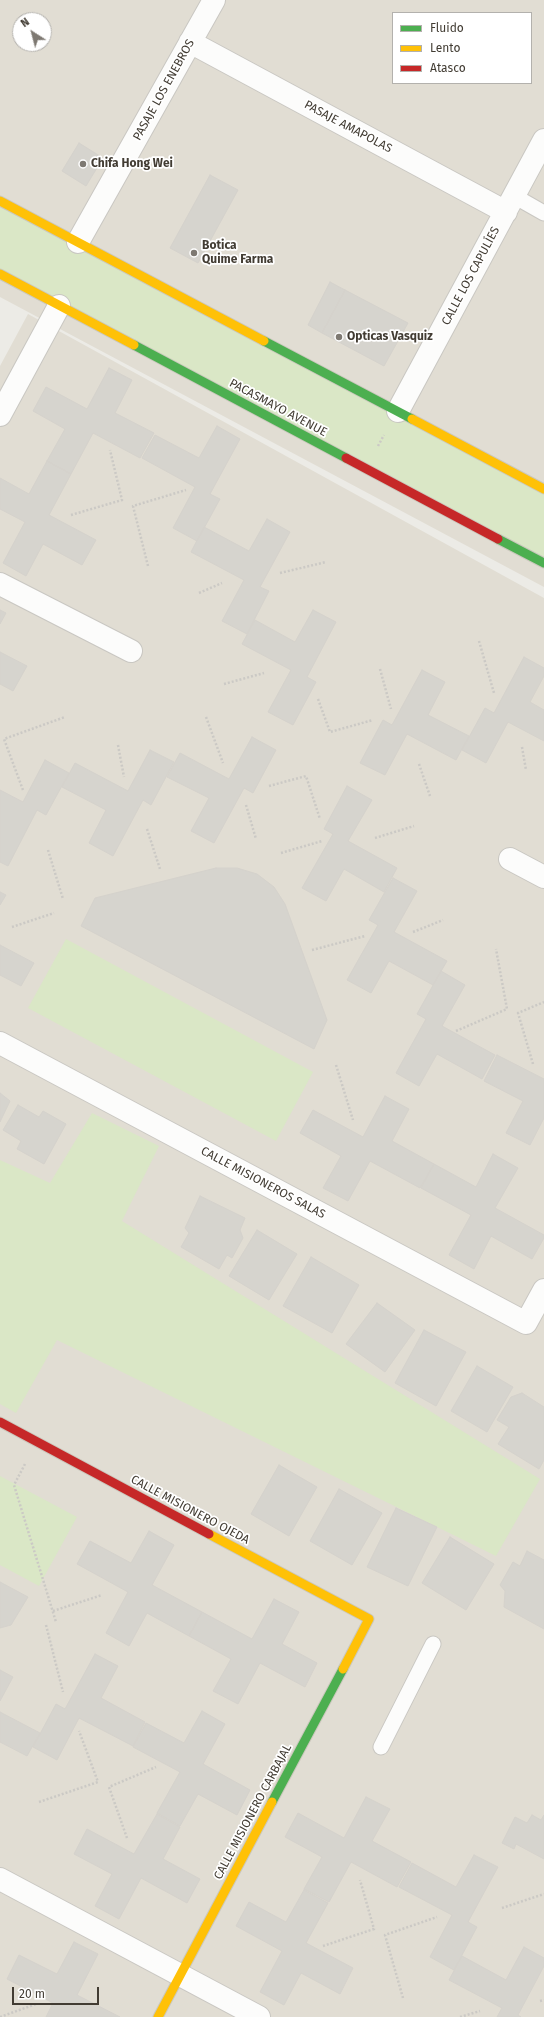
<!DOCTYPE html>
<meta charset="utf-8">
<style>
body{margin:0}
#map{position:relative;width:544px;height:2017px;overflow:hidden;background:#ecebe6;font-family:"Fira Sans",sans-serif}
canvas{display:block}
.legend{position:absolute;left:392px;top:12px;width:140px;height:72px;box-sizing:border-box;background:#fff;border:1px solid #b3b1ad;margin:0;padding:5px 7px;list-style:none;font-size:12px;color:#423c33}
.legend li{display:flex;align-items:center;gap:8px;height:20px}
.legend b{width:20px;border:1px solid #b3b1ad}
.north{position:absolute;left:12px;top:12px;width:40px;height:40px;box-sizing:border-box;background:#fff;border:1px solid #b3b1ad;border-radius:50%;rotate:324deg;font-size:11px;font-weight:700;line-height:16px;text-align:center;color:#423c33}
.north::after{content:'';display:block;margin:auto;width:14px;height:18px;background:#7e7972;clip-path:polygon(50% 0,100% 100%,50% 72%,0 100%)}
.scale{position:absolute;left:12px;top:1987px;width:87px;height:18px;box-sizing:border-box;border:2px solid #423c33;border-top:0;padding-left:5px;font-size:12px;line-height:14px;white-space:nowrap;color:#423c33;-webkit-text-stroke:3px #fff;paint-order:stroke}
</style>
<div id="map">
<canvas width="544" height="2017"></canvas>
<ul class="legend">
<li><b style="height:5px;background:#4caf50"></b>Fluido</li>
<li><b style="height:5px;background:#ffc107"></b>Lento</li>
<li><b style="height:5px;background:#c62828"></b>Atasco</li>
</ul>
<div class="north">N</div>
<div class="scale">20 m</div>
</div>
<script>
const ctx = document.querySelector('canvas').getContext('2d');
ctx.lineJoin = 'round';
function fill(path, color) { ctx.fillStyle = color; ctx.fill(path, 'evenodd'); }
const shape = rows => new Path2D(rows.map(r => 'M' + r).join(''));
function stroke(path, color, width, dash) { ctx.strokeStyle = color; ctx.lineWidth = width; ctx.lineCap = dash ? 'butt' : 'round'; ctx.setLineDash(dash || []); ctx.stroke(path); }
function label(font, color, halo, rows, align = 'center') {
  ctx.font = font + ' "Fira Sans",sans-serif'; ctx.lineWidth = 3.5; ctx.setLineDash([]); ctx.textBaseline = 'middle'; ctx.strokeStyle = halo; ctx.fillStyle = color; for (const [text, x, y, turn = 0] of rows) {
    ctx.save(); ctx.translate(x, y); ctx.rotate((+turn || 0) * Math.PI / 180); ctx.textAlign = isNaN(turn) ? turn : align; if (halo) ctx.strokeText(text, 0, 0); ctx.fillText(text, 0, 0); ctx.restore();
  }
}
fill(shape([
 [0,0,544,0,544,587,0,297],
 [393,13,531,13,531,83,393,83],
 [20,20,44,20,44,44,20,44],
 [28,314,544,598,544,2017,0,2017,0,366]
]), '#e1ddd3');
fill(shape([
 [0,201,544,489,544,563,0,272],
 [66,939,313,1072,276,1141,28,1008],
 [92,1113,159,1146,122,1221,540,1479,496,1556,57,1340,16,1413,0,1404,0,1160,50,1183],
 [0,1476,77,1517,39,1586,0,1565]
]), '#dae7c6');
const building = shape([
 [79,143,103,158,86,186,62,171,79,143],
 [210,175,238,190,198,263,170,248,210,175],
 [330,282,345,290,322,333,308,325,330,282],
 [345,290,408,323,384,366,322,333,345,290],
 [109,368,132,380,115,413,154,433,140,458,93,433,71,474,47,461,65,429,33,411,46,387,87,409,109,368],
 [217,426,240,439,210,494,220,499,197,541,173,528,195,487,142,458,155,435,199,458,217,426],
 [47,461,71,474,49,515,96,540,82,565,43,544,26,576,3,563,25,522,0,509,0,478,29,494,47,461],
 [267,519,290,532,260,587,269,591,247,634,222,621,244,580,191,552,204,527,249,551,267,519],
 [0,610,6,613,0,624,0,610],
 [313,610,336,622,307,677,316,682,293,725,268,712,291,670,242,644,255,620,295,642,313,610],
 [0,652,27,666,13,691,0,684,0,652],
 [524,657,544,668,544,676,530,702,544,710,544,741,508,722,486,763,462,750,485,708,494,713,524,657],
 [422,670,445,682,428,715,469,736,456,760,407,734,385,775,360,763,383,720,392,725,422,670],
 [252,737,276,750,253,793,244,788,214,843,191,831,209,798,167,777,180,753,229,779,252,737],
 [150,750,174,762,151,805,143,800,113,856,89,843,106,810,62,787,75,763,128,791,150,750],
 [45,760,69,773,46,815,37,810,8,866,0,862,0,790,23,802,45,760],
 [347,786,372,800,348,841,397,868,384,892,344,869,326,901,302,888,333,834,324,829,347,786],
 [216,868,237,868,257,874,274,887,285,904,327,1020,314,1049,81,926,95,898,216,868],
 [393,878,417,891,394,932,447,961,433,985,389,961,371,993,347,980,378,925,369,920,393,878],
 [0,892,6,895,0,905,0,892],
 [0,945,34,963,21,986,0,975,0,945],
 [441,971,465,985,442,1026,495,1055,482,1079,437,1054,419,1086,396,1073,426,1019,417,1014,441,971],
 [497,1055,544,1079,544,1118,530,1145,506,1133,523,1101,484,1081,497,1055],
 [0,1093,10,1101,0,1122,0,1093],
 [385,1096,409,1109,392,1141,434,1164,420,1188,370,1161,348,1201,323,1188,341,1156,300,1133,313,1110,363,1137,385,1096],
 [18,1105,39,1117,43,1111,66,1124,44,1164,17,1149,21,1141,3,1130,18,1105],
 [493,1154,518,1168,495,1208,544,1235,544,1238,532,1259,491,1236,474,1269,449,1255,471,1215,421,1188,434,1164,476,1187,493,1154],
 [200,1196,245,1218,240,1230,243,1238,232,1258,227,1255,219,1269,181,1247,189,1233,185,1228,200,1196],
 [257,1230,297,1254,269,1300,229,1276,257,1230],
 [311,1257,359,1285,332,1333,283,1306,311,1257],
 [377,1303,415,1330,385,1372,346,1344,377,1303],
 [424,1330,466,1352,436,1406,395,1383,424,1330],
 [477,1366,513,1387,487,1432,451,1411,477,1366],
 [522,1393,544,1407,544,1460,539,1469,498,1444,509,1427,497,1420,511,1397,522,1393],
 [279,1465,317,1487,289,1536,251,1514,279,1465],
 [339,1489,382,1513,352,1565,310,1541,339,1489],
 [396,1508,437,1527,408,1586,367,1567,396,1508],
 [149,1531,174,1545,152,1585,202,1612,189,1636,147,1613,129,1646,106,1633,128,1592,77,1564,90,1541,131,1563,149,1531],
 [450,1537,494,1564,466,1610,422,1583,450,1537],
 [527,1551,544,1560,544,1629,504,1607,505,1591,500,1585,513,1562,520,1566,527,1551],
 [0,1582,28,1597,11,1625,0,1628,0,1582],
 [274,1599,299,1612,282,1644,317,1663,305,1687,260,1663,238,1704,213,1691,231,1659,189,1636,202,1612,252,1639,274,1599],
 [95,1654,118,1666,101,1698,145,1722,133,1746,79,1718,57,1760,33,1747,56,1704,65,1709,95,1654],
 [0,1670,13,1677,0,1701,0,1670],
 [202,1711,225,1724,203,1764,250,1790,237,1815,198,1794,180,1826,157,1813,180,1772,133,1747,146,1723,184,1743,202,1711],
 [0,1712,40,1733,27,1756,0,1742,0,1712],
 [366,1797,390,1809,372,1841,411,1862,397,1887,351,1862,329,1902,304,1889,322,1857,285,1837,298,1813,344,1838,366,1797],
 [157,1814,180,1827,163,1859,200,1879,187,1903,141,1878,119,1919,95,1906,112,1874,74,1854,87,1829,134,1854,157,1814],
 [532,1815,541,1820,544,1815,544,1859,516,1844,514,1849,502,1843,515,1817,527,1823,532,1815],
 [474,1855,498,1867,468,1922,477,1927,454,1970,430,1957,452,1915,399,1887,412,1863,456,1887,474,1855],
 [304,1890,328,1903,306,1943,353,1968,340,1994,301,1973,284,2005,260,1992,282,1951,236,1926,249,1902,286,1922,304,1890],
 [74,1942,98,1954,77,1995,120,2017,46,2017,53,2003,7,1979,19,1955,57,1974,74,1942],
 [524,1947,544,1958,544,1966,518,2015,521,2017,497,2017,502,2008,449,1980,462,1956,506,1980,524,1947]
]);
fill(building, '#d6d4ce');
stroke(building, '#d5d2cc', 1);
const lane = shape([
 [514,196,544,213],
 [381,1747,433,1644]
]);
const street = shape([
 [190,42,506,212],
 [78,242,214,0],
 [398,411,544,140],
 [0,415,59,306],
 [0,584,131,651],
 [510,859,544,877],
 [0,1043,526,1323,544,1290],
 [0,1879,259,2017]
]);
const fast = shape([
 [264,341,412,419],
 [134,345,346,458],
 [498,539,544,563],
 [272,1802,343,1669]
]);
const slow = shape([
 [0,201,264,341],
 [0,274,134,345],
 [412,419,544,489],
 [209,1534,369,1619,343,1669],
 [158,2017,272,1802]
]);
const jam = shape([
 [346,458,498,539],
 [0,1422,209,1534]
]);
stroke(lane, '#c9c7c2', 17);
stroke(street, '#c9c7c2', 24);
stroke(fast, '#cbc8bd', 11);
stroke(slow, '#cbc8bd', 11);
stroke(jam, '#cbc8bd', 11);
stroke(shape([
 [378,446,384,435],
 [71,515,122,500,110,450],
 [148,566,133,506,186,490],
 [280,573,326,562],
 [199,593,222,583],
 [479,641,494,693],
 [380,669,391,709],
 [224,684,264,673],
 [318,699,330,732,373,720],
 [206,717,223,763],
 [118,745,124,777],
 [522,747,526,770],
 [419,764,430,796],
 [269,786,306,776,320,819],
 [23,790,4,739,65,717],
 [246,805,256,839],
 [147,829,160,869],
 [375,838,414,826],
 [48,850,63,899],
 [281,853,322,841],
 [12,927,54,913],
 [413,932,443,920],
 [312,950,365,936],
 [456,1031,507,1009,496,949],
 [533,1064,518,1013,544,1002],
 [336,1065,353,1120],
 [25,1464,14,1485,56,1622],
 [53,1611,102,1595],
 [46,1625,63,1692],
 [39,1802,98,1782,79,1731],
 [127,1838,109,1787,156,1767],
 [502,1908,544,1894],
 [323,1946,374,1929,360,1880],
 [403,1998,385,1935,437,1917],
 [540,2001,544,2000],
 [0,2017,36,2004],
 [460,2017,480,2011]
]), '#cbc9c5', 2.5, [2, 2]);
stroke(lane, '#fcfcfb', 15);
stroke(street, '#fcfcfb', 22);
stroke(fast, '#4caf50', 9);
stroke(slow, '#ffc107', 9);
stroke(jam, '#c62828', 9);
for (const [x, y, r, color] of [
 [83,164,4,"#7e7972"],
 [194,253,4,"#7e7972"],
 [339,337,4,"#7e7972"]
]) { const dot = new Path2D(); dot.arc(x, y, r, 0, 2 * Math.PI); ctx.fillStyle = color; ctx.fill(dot); stroke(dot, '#fff', 1.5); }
label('12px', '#423c33', '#fff', [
 ["PASAJE LOS ENEBROS",164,90,-61],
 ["PASAJE AMAPOLAS",348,127,28],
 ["CALLE LOS CAPULÍES",471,276,-62],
 ["PACASMAYO AVENUE",278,408,28],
 ["CALLE MISIONEROS SALAS",263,1183,28],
 ["CALLE MISIONERO OJEDA",190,1510,28],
 ["CALLE MISIONERO CARBAJAL",253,1812,-62]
]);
label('bold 12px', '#423c33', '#fff', [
 ["Chifa Hong Wei",91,164],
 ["Botica",202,246],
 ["Quime Farma",202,260],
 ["Opticas Vasquiz",347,337]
], 'left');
</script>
